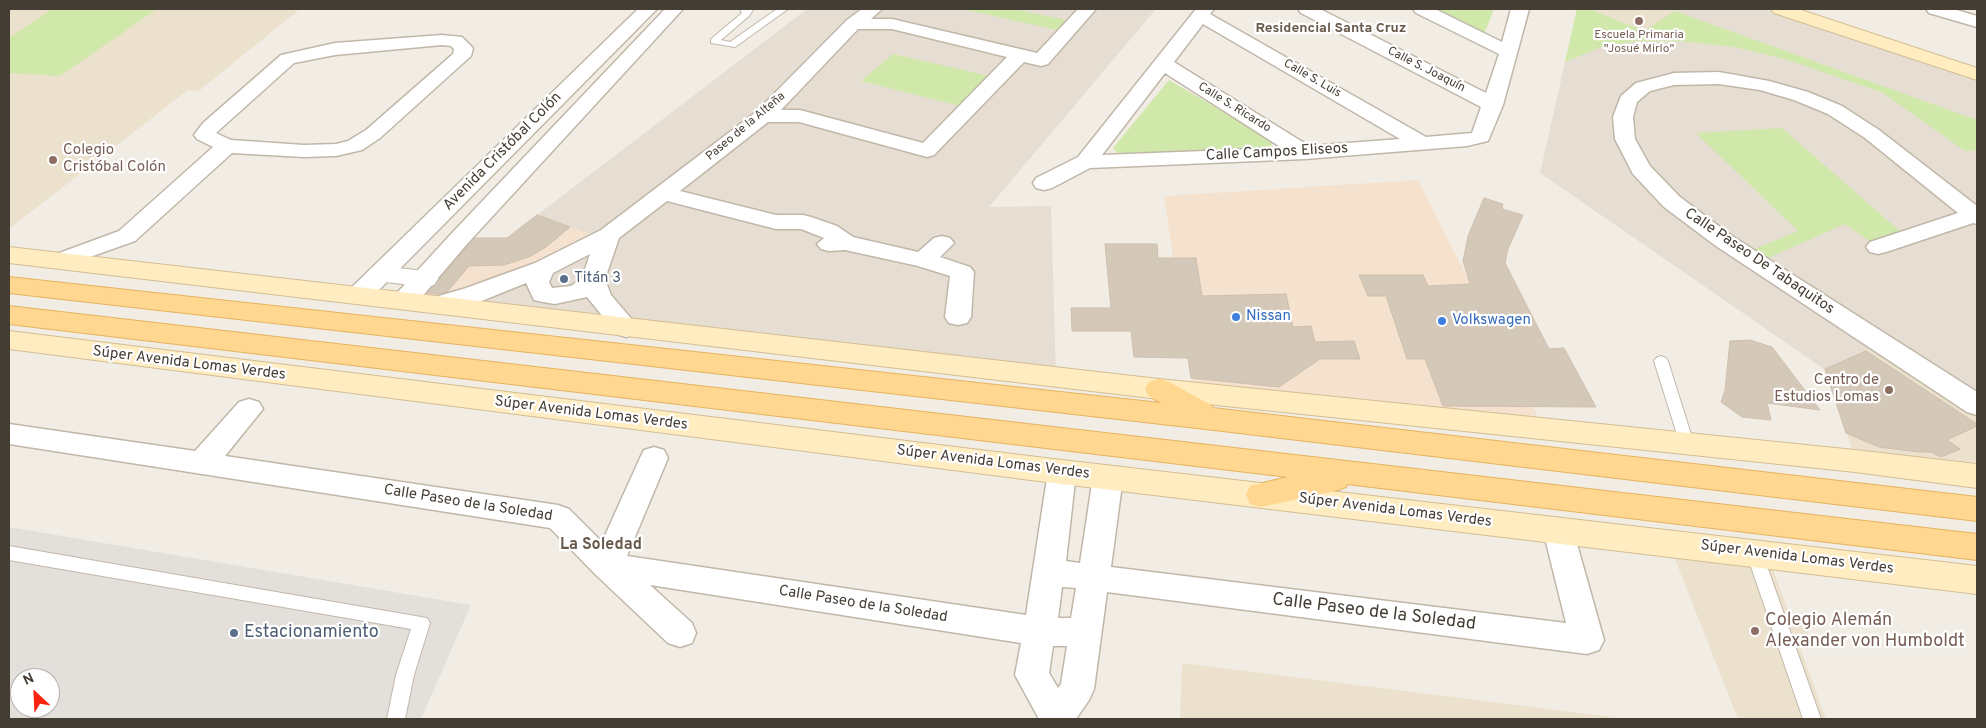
<!DOCTYPE html>
<meta charset="utf-8">
<style>
body{margin:0}
#map{position:relative;width:1986px;height:728px;overflow:hidden;background:#f2ede4;font-family:Overpass,sans-serif}
canvas{display:block}
.frame{position:absolute;inset:0;border:10px solid #443d34;pointer-events:none}
.north{position:absolute;left:10px;top:668px;width:50px;height:50px;box-sizing:border-box;background:#fff;border:1px solid #b4b1ae;border-radius:50%;rotate:335deg;font-size:14px;font-weight:700;line-height:20px;text-align:center;color:#443d34}
.north::after{content:'';display:block;margin:auto;width:18px;height:22px;background:#fd2310;clip-path:polygon(50% 0,100% 100%,50% 72%,0 100%)}
</style>
<div id="map">
<canvas width="1986" height="728"></canvas>
<div class="frame"></div>
<div class="north">N</div>
</div>
<script>
const ctx = document.querySelector('canvas').getContext('2d');
ctx.lineJoin = 'round';
function fill(path, color) { ctx.fillStyle = color; ctx.fill(path, 'evenodd'); }
const shape = rows => new Path2D(rows.map(r => 'M' + r).join(''));
function stroke(path, color, width, dash) { ctx.strokeStyle = color; ctx.lineWidth = width; ctx.lineCap = dash ? 'butt' : 'round'; ctx.setLineDash(dash || []); ctx.stroke(path); }
function label(font, color, halo, rows, align = 'center') {
  ctx.font = font + ' Overpass,sans-serif'; ctx.lineWidth = 4.5; ctx.setLineDash([]); ctx.textBaseline = 'middle'; ctx.strokeStyle = halo; ctx.fillStyle = color; for (const [text, x, y, turn = 0] of rows) {
    ctx.save(); ctx.translate(x, y); ctx.rotate((+turn || 0) * Math.PI / 180); ctx.textAlign = isNaN(turn) ? turn : align; if (halo) ctx.strokeText(text, 0, 0); ctx.fillText(text, 0, 0); ctx.restore();
  }
}
fill(shape([
 [807,9,1156,9,989,207,1051,206,1056,377,441,304,460,238,507,238],
 [1577,9,1766,9,1977,76,1977,462,1846,433,1824,369,1540,173]
]), '#e6ded2');
fill(shape([
 [1418,180,1542,425,1192,385,1164,196],
 [537,215,600,238,475,294,408,300,465,239,507,238]
]), '#f5e2ce');
fill(shape([
 [9,9,300,9,199,91,188,90,9,229],
 [1589,9,1679,9,1644,31],
 [1876,345,1977,411,1977,462,1853,452,1825,369],
 [1671,549,1770,561,1791,618,1803,620,1812,643,1798,642,1826,719,1738,719],
 [1182,663,1628,719,1180,719]
]), '#ece1cd');
fill(shape([
 [52,9,157,9,60,76,9,73,9,36,12,36],
 [962,9,1014,9,1066,20,1057,30],
 [1425,9,1494,9,1483,37],
 [1577,9,1589,9,1644,31,1675,11,1977,120,1977,150,1965,151,1883,93,1785,59,1734,47,1679,41,1639,41,1604,46,1565,62],
 [893,54,989,76,960,106,861,81],
 [1169,80,1273,141,1270,149,1131,155,1119,154,1113,148],
 [1782,128,1902,233,1872,243,1845,224,1761,261,1747,252,1798,231,1696,133]
]), '#d1e8ab');
fill(shape([
 [9,527,471,605,421,719,9,719],
 [20,678,50,678,50,708,20,708]
]), '#e3e0dc');
const building = shape([
 [1484,198,1503,204,1502,209,1523,215,1508,249,1505,263,1549,349,1564,348,1596,407,1443,406,1425,359,1407,359,1386,296,1368,296,1359,275,1423,275,1428,286,1470,284,1463,261,1468,236,1484,198],
 [537,215,570,227,546,247,529,257,504,265,469,266,447,292,438,294,427,293,475,238,507,238,537,215],
 [1105,244,1157,244,1158,258,1196,258,1202,296,1286,294,1293,327,1311,326,1315,342,1354,341,1360,359,1320,359,1279,387,1191,378,1188,358,1134,357,1131,331,1072,331,1071,308,1111,308,1105,244],
 [1750,340,1772,347,1820,410,1767,403,1771,420,1742,417,1721,402,1725,390,1730,341,1750,340],
 [1866,351,1977,424,1977,426,1947,440,1960,449,1941,457,1931,452,1918,452,1879,447,1846,433,1825,369,1866,351]
]);
fill(building, '#d4c8b9');
stroke(building, '#cfbfac', 1);
const service = shape([
 [740,9,753,10,749,16,721,40,730,42,777,9,788,9,735,47,711,43,711,39,742,13,740,9],
 [1661,356,1666,358,1668,361,1694,444,1692,448,1687,450,1682,448,1680,444,1654,361,1656,358,1661,356],
 [1754,545,1760,547,1762,552,1821,719,1803,719,1746,552,1748,547,1754,545],
 [9,546,427,618,430,623,414,675,405,719,387,719,396,675,411,629,9,560,9,546]
]);
const minor = shape([
 [638,9,657,9,368,301,359,303,350,301,347,295,350,289,638,9],
 [665,9,683,9,468,243,414,306,405,308,396,306,393,300,396,294,452,233,665,9],
 [862,9,882,9,871,19,892,19,1037,53,1078,9,1096,9,1048,64,1041,66,1024,62,934,155,927,157,799,122,768,122,680,191,776,215,803,215,811,217,837,226,853,237,918,252,934,238,942,236,950,238,954,243,940,257,970,267,974,272,971,317,967,323,958,325,949,323,945,317,950,276,918,266,845,250,829,251,821,249,817,244,824,238,801,229,776,229,667,201,619,238,607,273,606,282,611,295,639,328,635,334,626,337,617,334,587,297,555,304,543,302,534,300,526,283,484,300,450,310,441,312,432,310,429,304,432,298,466,288,535,263,601,230,756,112,847,20,862,9],
 [858,29,892,29,1007,57,923,143,800,110,781,110,858,29],
 [590,254,582,278,571,286,552,288,549,282,553,273,590,254],
 [1196,9,1214,9,1210,14,1426,137,1472,133,1481,107,1301,13,1298,9,1320,9,1486,93,1499,54,1416,13,1413,9,1435,9,1502,42,1511,9,1529,9,1503,105,1488,141,1467,146,1305,159,1090,168,1052,188,1044,190,1036,188,1033,183,1036,178,1078,157,1196,9],
 [1203,24,1400,139,1309,146,1174,62,1203,24],
 [1165,73,1282,148,1102,155,1165,73],
 [1926,9,1953,9,1977,16,1977,27,1929,13,1926,9],
 [442,35,462,37,473,48,471,56,380,138,362,150,336,156,304,157,232,153,135,241,59,268,51,266,47,261,51,256,119,231,213,147,197,139,194,135,203,123,281,55,335,43,442,35],
 [442,45,451,46,454,49,453,54,366,130,348,141,336,144,304,145,231,140,216,133,294,63,335,55,442,45],
 [1719,72,1769,81,1808,92,1842,106,1879,130,1977,206,1977,224,1973,223,1886,252,1878,254,1870,252,1866,247,1870,242,1958,213,1865,138,1828,114,1794,100,1760,90,1719,84,1674,85,1650,91,1637,102,1633,117,1635,139,1650,166,1680,197,1732,236,1977,392,1977,415,1967,412,1716,246,1664,207,1633,174,1615,139,1613,117,1621,96,1636,83,1674,73,1719,72],
 [249,399,259,402,263,409,225,456,558,505,569,509,602,542,640,458,644,450,654,447,664,450,668,458,627,556,1026,615,1048,472,1052,464,1062,461,1072,464,1076,472,1066,561,1080,563,1093,477,1098,469,1108,466,1118,469,1123,477,1111,567,1566,623,1543,530,1547,521,1558,518,1569,521,1573,530,1604,640,1599,650,1587,654,1107,592,1094,689,1089,700,1076,719,1039,719,1015,675,1021,643,650,585,692,623,696,633,692,643,680,647,668,643,596,575,550,528,9,444,9,424,195,451,239,402,249,399],
 [1062,587,1076,588,1071,618,1058,618,1062,587],
 [1053,646,1067,646,1061,684,1058,688,1049,673,1053,646]
]);
const tertiary = shape([
 [380,266,425,271,434,273,438,279,434,285,425,287,371,280,367,274,371,268,380,266]
]);
const secondary = shape([
 [1771,9,1798,9,1977,68,1977,80,1774,13,1771,9],
 [9,247,1159,379,1855,450,1977,464,1977,488,1855,472,1159,399,9,263,9,247],
 [9,331,1062,460,1977,566,1977,594,1062,484,9,349,9,331]
]);
const primary = shape([
 [9,277,1161,403,1149,396,1145,389,1149,382,1159,379,1169,382,1211,405,1213,408,1977,497,1977,521,1214,430,9,293,9,277],
 [9,306,1977,534,1977,560,1347,484,1346,487,1335,491,1261,507,1250,504,1246,495,1250,486,1288,477,9,324,9,306]
]);
stroke(service, '#c1b7a9', 2);
stroke(minor, '#c1b7a9', 3);
stroke(tertiary, '#c1b7a9', 2);
stroke(secondary, '#d3be93', 2);
stroke(primary, '#e5b35f', 2);
fill(service, '#fff');
fill(minor, '#fff');
fill(tertiary, '#fff');
fill(secondary, '#ffecc1');
fill(primary, '#ffd790');
for (const [x, y, r, color] of [
 [1639,21,5,"#8d6e63"],
 [53,160,5,"#8d6e63"],
 [564,279,5,"#5c6f8a"],
 [1236,317,5,"#3f7fe0"],
 [1442,321,5,"#3f7fe0"],
 [1889,390,5,"#8d6e63"],
 [1755,631,5,"#8d6e63"],
 [234,633,5,"#5c6f8a"]
]) { const dot = new Path2D(); dot.arc(x, y, r, 0, 2 * Math.PI); ctx.fillStyle = color; ctx.fill(dot); stroke(dot, '#fff', 2); }
label('12px', '#785e54', '#fff', [
 ["Escuela Primaria",1639,36],
 ["\"Josué Mirlo\"",1639,50]
]);
label('12px', '#443d34', '#fff', [
 ["Calle S. Joaquín",1426,70,27],
 ["Calle S. Luis",1312,79,30],
 ["Calle S. Ricardo",1234,108,32],
 ["Paseo de la Alteña",746,127,-40]
]);
label('bold 14px', '#675a4b', '#fff', [
 ["Residencial Santa Cruz",1331,29]
]);
label('15px', '#785e54', '#fff', [
 ["Colegio",63,151],
 ["Cristóbal Colón",63,168],
 ["Centro de",1879,381,"right"],
 ["Estudios Lomas",1879,398,"right"]
], 'left');
label('15px', '#443d34', '#fff', [
 ["Avenida Cristóbal Colón",503,152,-45],
 ["Calle Campos Eliseos",1277,153,-3],
 ["Calle Paseo De Tabaquitos",1759,262,34],
 ["Súper Avenida Lomas Verdes",189,364,7],
 ["Súper Avenida Lomas Verdes",591,414,7],
 ["Súper Avenida Lomas Verdes",993,463,7],
 ["Calle Paseo de la Soledad",468,504,9],
 ["Súper Avenida Lomas Verdes",1395,511,7],
 ["Súper Avenida Lomas Verdes",1797,558,7],
 ["Calle Paseo de la Soledad",863,605,9]
]);
label('15px', '#4e5e75', '#fff', [
 ["Titán 3",574,279]
], 'left');
label('15px', '#366cbe', '#fff', [
 ["Nissan",1246,317],
 ["Volkswagen",1452,321]
], 'left');
label('bold 16px', '#675a4b', '#fff', [
 ["La Soledad",601,546]
]);
label('18px', '#443d34', '#fff', [
 ["Calle Paseo de la Soledad",1374,613,7]
]);
label('18px', '#785e54', '#fff', [
 ["Colegio Alemán",1765,621],
 ["Alexander von Humboldt",1765,642]
], 'left');
label('18px', '#4e5e75', '#fff', [
 ["Estacionamiento",244,633]
], 'left');
</script>
